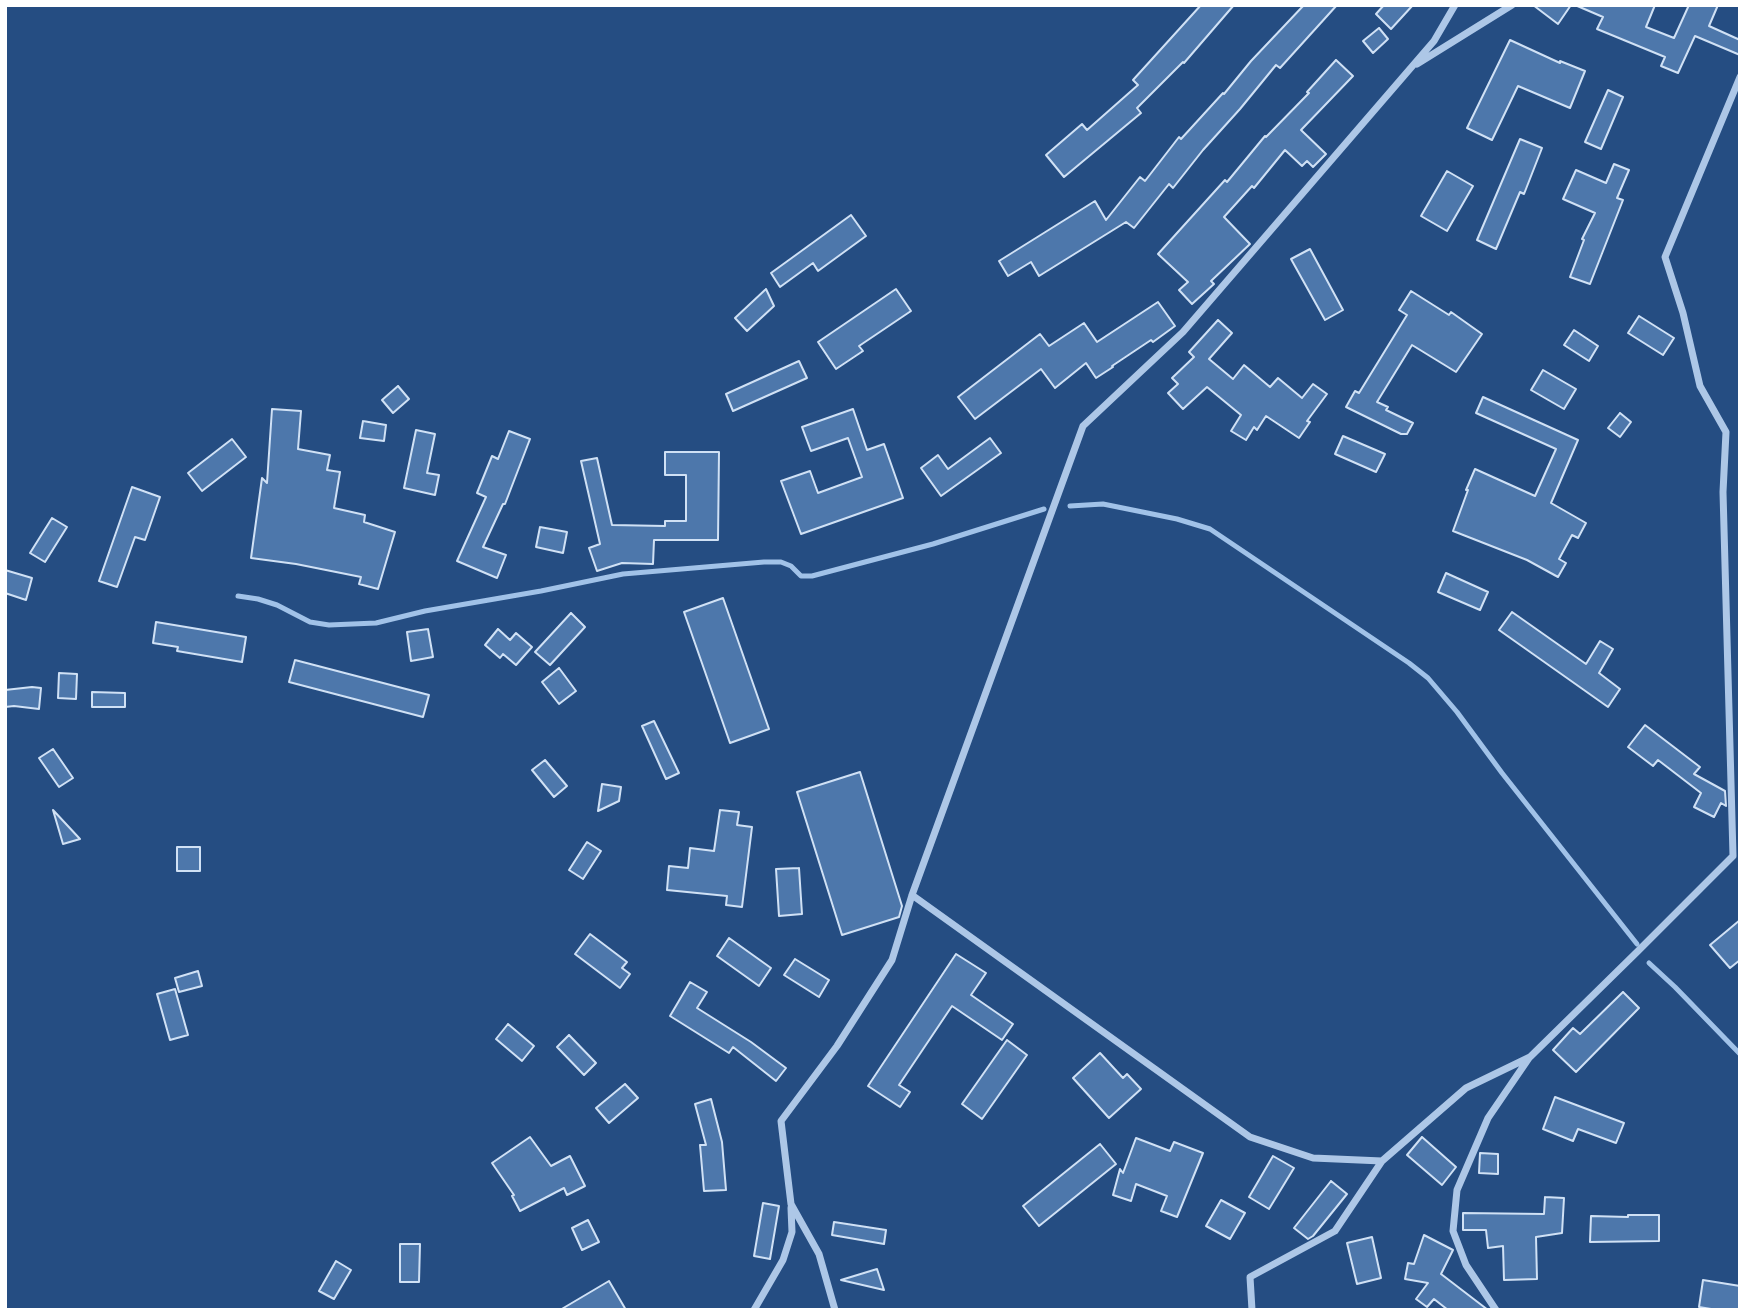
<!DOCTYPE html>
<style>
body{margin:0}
#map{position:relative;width:1745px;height:1315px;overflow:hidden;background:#254d82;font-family:Poppins,sans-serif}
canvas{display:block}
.frame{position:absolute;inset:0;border:7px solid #fff;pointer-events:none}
</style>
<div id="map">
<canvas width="1745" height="1315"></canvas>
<div class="frame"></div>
</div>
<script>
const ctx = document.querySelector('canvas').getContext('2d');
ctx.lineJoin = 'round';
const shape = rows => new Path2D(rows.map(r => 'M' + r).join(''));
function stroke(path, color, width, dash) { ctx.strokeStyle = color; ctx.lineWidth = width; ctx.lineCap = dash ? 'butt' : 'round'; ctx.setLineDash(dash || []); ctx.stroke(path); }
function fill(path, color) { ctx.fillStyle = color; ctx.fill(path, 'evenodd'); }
stroke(shape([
 [1070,506,1103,504,1177,519,1210,529,1409,663,1428,678,1457,712,1502,773,1637,944],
 [238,596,258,599,277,605,310,622,329,625,376,623,425,611,541,591,623,574,764,562,781,562,791,566,801,576,812,576,933,544,1044,509],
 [1649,963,1675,987,1740,1054]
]), '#a1c2e8', 5);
const building = shape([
 [1201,5,1234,5,1184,63,1183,62,1137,108,1141,113,1064,177,1046,155,1082,124,1087,130,1138,85,1133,80,1201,5],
 [1304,5,1337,5,1280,68,1276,65,1240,109,1203,150,1173,188,1169,184,1134,228,1126,222,1039,276,1031,262,1008,276,999,261,1095,201,1106,220,1140,177,1145,181,1179,137,1181,139,1223,93,1224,94,1251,61,1304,5],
 [1384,5,1413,5,1391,29,1376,14,1384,5],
 [1533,5,1571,5,1558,24,1533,5],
 [1575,5,1655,5,1646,27,1674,38,1689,5,1718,5,1709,26,1740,40,1740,55,1695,36,1678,73,1661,66,1665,57,1597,29,1603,17,1575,5],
 [1379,28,1388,39,1373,53,1363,41,1379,28],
 [1510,40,1560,63,1560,61,1585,71,1570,108,1518,86,1492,140,1467,128,1510,40],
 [1336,60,1353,76,1301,130,1326,154,1313,167,1307,161,1302,166,1285,150,1254,188,1252,186,1224,217,1250,244,1211,281,1214,284,1192,304,1179,290,1188,282,1158,254,1225,180,1227,182,1265,136,1266,137,1309,93,1307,92,1336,60],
 [1608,90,1623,97,1601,149,1585,142,1608,90],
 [1520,139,1542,148,1524,194,1520,192,1496,249,1477,240,1520,139],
 [1614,164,1629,170,1617,198,1623,200,1590,284,1570,277,1584,240,1582,239,1595,213,1563,199,1576,170,1606,183,1614,164],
 [1447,171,1473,186,1447,231,1421,216,1447,171],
 [851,215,866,236,818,271,813,263,780,287,771,273,851,215],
 [1310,249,1343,310,1325,320,1291,259,1310,249],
 [766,289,774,306,747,331,735,318,766,289],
 [896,289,911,311,859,346,863,351,836,369,818,342,896,289],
 [1411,291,1449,315,1451,312,1482,334,1456,372,1412,345,1377,402,1388,407,1386,410,1413,423,1407,434,1401,434,1346,407,1355,391,1359,393,1407,315,1399,310,1411,291],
 [1158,302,1175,326,1153,342,1151,340,1112,366,1113,367,1096,378,1086,363,1055,388,1041,369,975,419,958,397,1040,334,1049,346,1084,323,1097,342,1158,302],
 [1639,316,1674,338,1663,355,1628,333,1639,316],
 [1218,320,1232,333,1209,359,1233,379,1244,365,1270,387,1278,378,1302,398,1313,384,1327,394,1307,421,1310,422,1299,438,1266,416,1257,430,1254,427,1246,440,1231,431,1241,415,1207,387,1183,409,1168,393,1178,384,1172,378,1194,357,1189,352,1218,320],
 [1574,330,1598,346,1589,361,1564,345,1574,330],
 [799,361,807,378,733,411,726,394,799,361],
 [1543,370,1576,389,1564,409,1531,390,1543,370],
 [398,386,409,399,393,413,382,400,398,386],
 [1483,397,1578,440,1551,503,1586,523,1578,538,1572,535,1559,559,1566,563,1558,577,1527,560,1453,531,1468,490,1466,490,1475,469,1535,496,1556,449,1476,413,1483,397],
 [272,409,301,411,298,449,330,455,327,470,340,472,334,508,365,515,364,522,395,532,378,589,359,584,361,577,296,564,251,558,262,478,267,483,272,409],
 [853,409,867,450,884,444,903,498,801,534,781,481,810,471,818,493,862,477,848,438,811,451,802,427,853,409],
 [1620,413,1631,422,1620,437,1608,428,1620,413],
 [363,421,386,425,384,441,360,438,363,421],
 [416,430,435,434,427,473,439,475,435,495,404,488,416,430],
 [509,431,530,439,505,504,503,504,483,547,506,555,497,578,457,561,486,497,477,493,492,456,498,459,509,431],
 [1343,436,1385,454,1376,472,1335,454,1343,436],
 [990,438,1001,453,941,496,921,468,938,455,948,469,990,438],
 [232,439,246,457,202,491,188,473,232,439],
 [665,452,719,452,718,540,654,540,653,564,622,563,597,571,589,548,600,544,581,461,597,458,612,525,665,526,665,521,686,521,686,475,665,475,665,452],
 [132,487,160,497,145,540,135,537,117,587,99,581,132,487],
 [52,518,67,527,45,562,30,553,52,518],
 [540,527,567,532,563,553,536,547,540,527],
 [5,570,32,578,26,600,5,593,5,570],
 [1446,573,1488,592,1480,610,1438,592,1446,573],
 [723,598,769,729,730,743,684,612,723,598],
 [1512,612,1586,664,1600,641,1613,649,1599,673,1620,689,1608,707,1499,630,1512,612],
 [571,613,585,627,550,665,535,652,571,613],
 [156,622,246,637,242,662,177,651,178,647,153,643,156,622],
 [428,629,433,657,411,661,407,632,428,629],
 [498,629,510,640,516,633,532,647,516,665,503,654,500,658,485,645,498,629],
 [295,660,429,695,423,717,289,682,295,660],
 [559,668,576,691,559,704,542,682,559,668],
 [59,673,77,674,76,699,58,698,59,673],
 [32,687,41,688,39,709,14,706,5,707,5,690,32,687],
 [92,692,125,693,125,707,92,707,92,692],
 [654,721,679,773,666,779,642,726,654,721],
 [1645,725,1700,767,1694,774,1725,791,1726,806,1721,803,1714,817,1694,807,1701,793,1658,760,1653,766,1628,747,1645,725],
 [53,749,73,778,59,787,39,758,53,749],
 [545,760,567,786,554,797,532,770,545,760],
 [860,772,902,906,899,917,842,935,797,792,860,772],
 [602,784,621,787,619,801,598,811,602,784],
 [53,810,80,839,63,844,53,810],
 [720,810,739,812,737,825,752,827,742,907,726,905,727,896,667,890,669,866,688,868,690,848,714,851,720,810],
 [587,842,601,851,583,879,569,870,587,842],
 [177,847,200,847,200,871,177,871,177,847],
 [799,868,802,914,779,916,776,869,799,868],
 [1740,920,1740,960,1730,968,1710,945,1740,920],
 [590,934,627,962,622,968,630,974,620,988,575,954,590,934],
 [729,938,771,968,759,986,717,956,729,938],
 [956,954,986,973,971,995,1013,1024,1002,1040,952,1006,899,1085,910,1092,900,1107,868,1086,956,954],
 [795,959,829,980,819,997,784,975,795,959],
 [198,971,202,986,179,992,175,978,198,971],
 [690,982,707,992,697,1008,751,1042,786,1068,776,1081,733,1047,729,1053,670,1016,690,982],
 [175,989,188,1035,170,1040,157,994,175,989],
 [1623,992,1639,1008,1576,1072,1553,1050,1573,1028,1580,1034,1623,992],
 [508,1024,534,1046,522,1061,496,1039,508,1024],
 [569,1035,596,1063,584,1075,557,1047,569,1035],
 [1007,1040,1027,1055,982,1119,962,1104,1007,1040],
 [1100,1053,1123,1078,1127,1074,1141,1089,1109,1118,1073,1078,1100,1053],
 [625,1084,638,1098,609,1123,596,1108,625,1084],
 [1555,1097,1624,1123,1616,1143,1578,1129,1573,1141,1543,1129,1555,1097],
 [711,1099,722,1142,726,1190,704,1191,700,1145,706,1145,695,1104,711,1099],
 [530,1137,551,1166,570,1156,585,1186,567,1195,564,1188,520,1211,512,1196,514,1195,492,1163,530,1137],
 [1422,1137,1456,1167,1442,1185,1407,1155,1422,1137],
 [1136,1138,1170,1151,1174,1142,1203,1153,1177,1217,1161,1211,1167,1196,1136,1184,1131,1201,1113,1195,1120,1169,1123,1173,1136,1138],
 [1100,1144,1116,1164,1039,1226,1023,1206,1100,1144],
 [1480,1153,1498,1154,1498,1174,1479,1173,1480,1153],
 [1273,1156,1294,1168,1269,1209,1249,1197,1273,1156],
 [1331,1181,1347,1194,1313,1236,1308,1239,1294,1228,1331,1181],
 [1545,1197,1564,1198,1562,1233,1536,1237,1537,1279,1504,1280,1503,1246,1488,1248,1486,1230,1463,1230,1463,1213,1544,1214,1545,1197],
 [1221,1200,1245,1213,1230,1239,1206,1226,1221,1200],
 [763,1203,779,1206,770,1259,754,1256,763,1203],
 [1628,1215,1659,1215,1659,1241,1590,1242,1591,1216,1628,1217,1628,1215],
 [588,1220,599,1242,582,1250,572,1228,588,1220],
 [834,1222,886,1230,884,1244,832,1235,834,1222],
 [1424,1235,1453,1250,1441,1274,1488,1310,1448,1310,1434,1299,1427,1307,1416,1299,1428,1283,1405,1279,1408,1263,1414,1264,1424,1235],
 [1372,1237,1381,1278,1357,1284,1347,1243,1372,1237],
 [400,1244,420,1244,419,1282,400,1282,400,1244],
 [336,1261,351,1270,334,1299,319,1291,336,1261],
 [877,1269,884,1290,841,1280,877,1269],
 [1703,1280,1740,1286,1740,1310,1717,1310,1699,1307,1703,1280],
 [609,1281,626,1310,560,1310,609,1281]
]);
fill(building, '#4d77ab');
stroke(building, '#d0e1f5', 2);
stroke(shape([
 [1417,64,1512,5],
 [912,895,1250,1137,1313,1158,1382,1161,1466,1088,1530,1057,1638,951,1733,856,1723,492,1726,432,1700,386,1683,313,1665,257,1740,77],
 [754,1310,783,1260,792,1232,791,1208],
 [835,1310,819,1254,791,1204,781,1121,837,1046,892,960,912,895,1083,426,1183,332,1434,41,1455,5],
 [1252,1310,1250,1277,1335,1231,1382,1161],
 [1496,1310,1466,1265,1453,1231,1457,1190,1488,1118,1529,1058]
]), '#adc7e7', 7);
</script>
